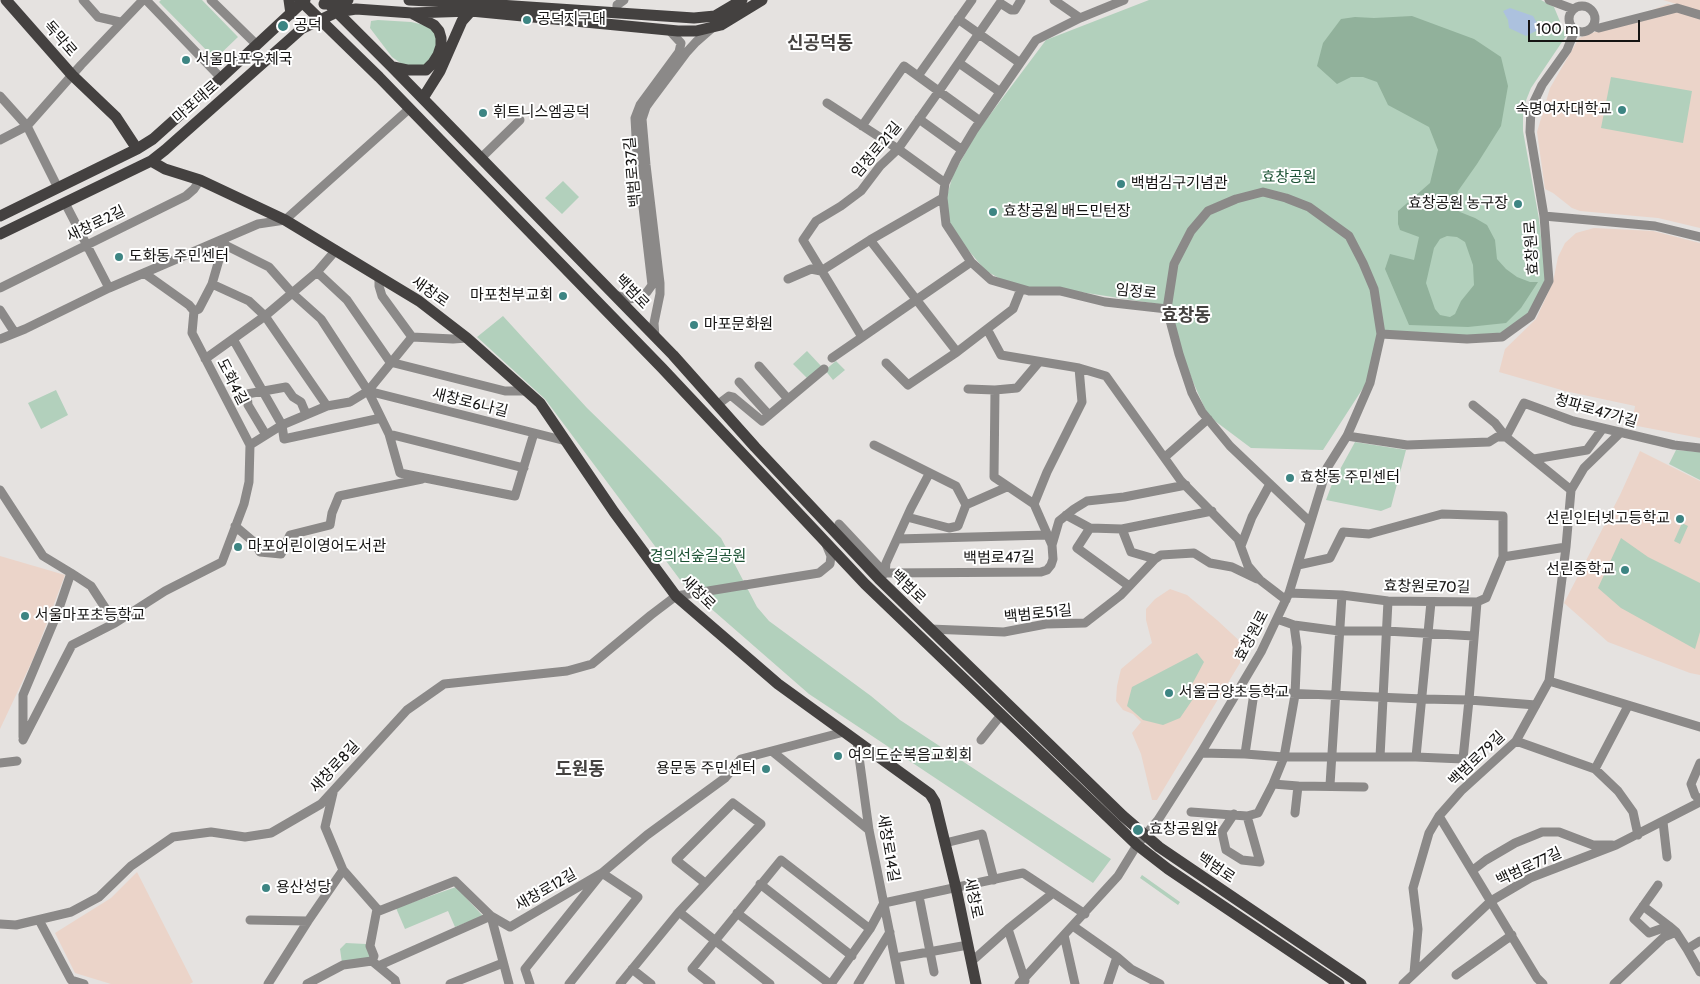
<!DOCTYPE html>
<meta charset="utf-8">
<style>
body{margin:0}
#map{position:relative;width:1700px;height:984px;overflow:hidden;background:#e5e2e0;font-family:Cabin,sans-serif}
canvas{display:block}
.scale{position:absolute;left:1528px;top:20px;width:112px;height:22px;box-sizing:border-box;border:2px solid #151413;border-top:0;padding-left:6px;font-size:15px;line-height:18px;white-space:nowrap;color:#151413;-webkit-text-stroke:4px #fff;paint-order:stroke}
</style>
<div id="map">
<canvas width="1700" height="984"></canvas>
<div class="scale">100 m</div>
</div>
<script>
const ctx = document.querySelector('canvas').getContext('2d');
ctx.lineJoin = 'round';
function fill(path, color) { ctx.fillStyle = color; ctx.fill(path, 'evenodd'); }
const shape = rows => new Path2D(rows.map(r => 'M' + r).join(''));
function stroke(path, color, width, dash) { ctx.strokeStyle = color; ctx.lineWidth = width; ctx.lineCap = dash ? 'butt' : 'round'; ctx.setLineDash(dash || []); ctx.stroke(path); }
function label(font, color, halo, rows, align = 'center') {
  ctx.font = font + ' Cabin,"Noto Sans KR",sans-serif'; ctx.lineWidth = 4; ctx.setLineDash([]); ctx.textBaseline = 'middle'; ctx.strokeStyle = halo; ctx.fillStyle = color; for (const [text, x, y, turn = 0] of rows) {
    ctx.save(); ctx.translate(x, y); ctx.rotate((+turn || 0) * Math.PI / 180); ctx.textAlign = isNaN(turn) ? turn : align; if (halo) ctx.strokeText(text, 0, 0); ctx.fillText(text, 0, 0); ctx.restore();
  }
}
fill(shape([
 [1663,0,1700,0,1700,11],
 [1668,4,1700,13,1700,228,1658,218,1580,211,1572,208,1553,193,1545,189,1537,132,1550,88,1579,38],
 [1594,228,1653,231,1700,243,1700,438,1632,425,1635,406,1565,391,1499,372,1505,349,1536,319,1553,282,1558,257,1565,243,1576,233],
 [1640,451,1700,481,1700,675,1690,673,1608,642,1564,603,1620,495],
 [0,556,65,575,34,657,0,729],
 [1170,589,1187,595,1217,620,1245,646,1246,653,1157,800,1152,800,1141,754,1132,733,1141,722,1133,714,1123,710,1116,701,1117,686,1121,669,1152,643,1146,620,1146,609,1155,599],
 [137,872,193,982,190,984,111,984,75,973,55,933,111,898]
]), '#ebd4c9');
fill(shape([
 [161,0,202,0,238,37,215,59,159,2],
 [1149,0,1541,0,1554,7,1566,36,1531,88,1523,108,1523,131,1539,219,1546,281,1528,314,1501,334,1467,336,1378,332,1367,382,1323,450,1251,448,1211,418,1206,411,1193,382,1164,305,1061,289,1030,288,1008,283,986,271,963,244,949,223,946,199,953,175,977,132,1046,40],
 [378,20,411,22,429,26,439,36,435,55,423,66,412,66,402,64,392,57,370,28,371,21],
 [1611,77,1692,91,1683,143,1601,128],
 [563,181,579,197,562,214,545,198],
 [503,316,587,408,721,538,757,607,769,621,871,696,900,720,1111,859,1093,883,809,694,684,585,545,399,477,337],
 [807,351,822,367,808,379,793,364],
 [836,361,845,370,833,380,825,370],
 [56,390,68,415,41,429,28,403],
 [1355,442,1406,450,1391,507,1381,511,1326,500,1332,484],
 [1676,450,1700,452,1700,480,1669,464],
 [1682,523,1688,526,1680,544,1674,541],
 [1621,538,1648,557,1700,583,1700,632,1695,649,1621,608,1598,588],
 [1197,653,1204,662,1188,692,1195,696,1180,718,1163,725,1143,720,1127,706,1132,687],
 [1142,875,1180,902,1178,905,1140,878],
 [456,887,483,916,455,927,448,911,405,929,396,908],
 [346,943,366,944,370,956,369,959,342,963,340,949]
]), '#b2d0bc');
fill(shape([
 [1412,16,1474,39,1501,57,1508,86,1501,126,1477,164,1458,191,1454,208,1460,212,1475,218,1487,225,1495,240,1497,259,1506,269,1517,277,1530,282,1538,282,1521,308,1506,323,1468,327,1409,325,1385,269,1390,254,1414,260,1419,237,1400,230,1398,224,1398,211,1430,183,1438,150,1429,127,1388,105,1377,82,1363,77,1351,77,1337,84,1317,66,1323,43,1341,19,1355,17,1374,18],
 [1447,236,1457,237,1465,242,1473,265,1474,285,1461,301,1455,314,1450,317,1440,315,1435,309,1426,283,1434,248,1440,239]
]), '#91b19b');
fill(shape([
 [1510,8,1533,16,1537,23,1538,30,1526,36,1509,28,1508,20,1503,11]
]), '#acc1de');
stroke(shape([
 [83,0,98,17,120,22],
 [146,0,221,78],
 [211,0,257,45],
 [1054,0,1080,18],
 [1124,0,1080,18,1036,40,974,130,956,160,945,183,943,198,946,224,971,262,991,280,1029,291,1060,291,1105,302,1167,309,1179,354,1192,393,1202,412,1230,446,1310,522],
 [1549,0,1573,9],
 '1569 19a13 13 0 1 1 26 0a13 13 0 1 1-26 0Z',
 [617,12,617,5,624,0],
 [958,19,1020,63],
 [1593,26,1599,28,1677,8,1700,15],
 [959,63,1000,92],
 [918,76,972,0],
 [0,96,27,126,58,188],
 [827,103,898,149,945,183],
 [919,119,962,150],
 [862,126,904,66,980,121],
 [0,140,27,126,81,65,143,0],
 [481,158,520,120],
 [65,203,109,288],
 [1544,216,1655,226,1700,237],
 [870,240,957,352],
 [223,244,269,267,292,293,321,319,368,391,389,434,400,473,515,496,534,433],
 [317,272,347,300,390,362,505,391,526,391],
 [788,279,811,269,821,271,870,240,943,198],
 [212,284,249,301,265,316,327,406],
 [0,288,186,196,194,189,200,180],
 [615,295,629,299,639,297,647,292,652,285,637,155,635,118,640,105,679,52,681,43,669,30],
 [1167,309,1174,264,1191,231,1208,211,1236,199,1263,192,1286,198,1309,207,1349,236,1363,263,1374,289,1381,334],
 [0,310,15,333],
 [194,311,199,309,212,284,225,239],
 [987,329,1001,355,1079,368,1106,376,1181,481,1238,539,1248,566,1260,580,1286,600],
 [412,337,453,339,467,338],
 [655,337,654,323,660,294,660,283,646,165,642,119,646,107,651,100,686,53,696,42,712,28],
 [862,337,803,240,816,221,841,206,861,191,880,166,898,149,939,91,1000,3,1011,10,1015,10,1021,0],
 [0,339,25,329,109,288,258,224,285,220,409,109],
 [233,339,282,425,284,439,381,418],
 [832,358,971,262],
 [205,359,265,316,317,272,336,250],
 [886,363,908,385,957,352,1013,309,1021,289],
 [759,366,788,399],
 [739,382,769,415],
 [968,389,995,390,1017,388,1039,362],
 [995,390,994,477,1034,504,1052,545],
 [368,391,566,441],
 [717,405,729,396,733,397,762,421,824,369],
 [1473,405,1495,423,1506,437,1524,403,1573,421,1674,445,1700,448],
 [389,434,524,468],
 [266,435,248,405,247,394,286,387,293,397,301,402,306,414],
 [1347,436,1407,445,1489,442,1497,437,1506,437,1571,490],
 [250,445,282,425,327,406,350,402,368,391,412,337,382,296,379,286,379,276],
 [874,445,956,486,966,505,958,526,949,528,907,517],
 [1165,457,1208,419],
 [1534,459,1587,450,1603,428],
 [0,490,43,556,71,573],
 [1034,504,1047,472,1082,402,1079,368],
 [966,505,1007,487],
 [1066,515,1090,528,1122,529,1212,511],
 [839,524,885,573],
 [235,526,255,543,260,552,281,554,290,535,330,525,332,513,339,496,422,479],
 [1090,528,1077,548,1129,586],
 [1122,529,1131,552,1155,559],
 [897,539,1047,535],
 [1241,546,1252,517,1270,484],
 [1298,565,1330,558,1343,532,1369,534,1442,514,1503,516,1503,557],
 [885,573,1041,572,1047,570,1051,565,1053,559,1052,545,1059,521,1074,509,1087,501,1124,497,1186,485],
 [883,575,885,573,886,563,911,508,929,474],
 [745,585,819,573,830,564,831,556,826,544],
 [1289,593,1342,595,1388,601,1477,602,1486,598,1503,557,1566,547],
 [1294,625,1339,631,1386,631,1474,636],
 [930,629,1004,632,1046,624,1085,623,1121,595,1155,559,1161,555,1194,553,1210,563,1232,567,1257,579],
 [1549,681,1700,727],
 [1237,691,1423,699,1469,700,1536,705],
 [23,737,23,695,57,614,71,573,91,586,115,623],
 [23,740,72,645,115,623,165,591,222,562,244,504,249,482,250,445,192,333,194,311,189,305,144,273],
 [981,740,1001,715],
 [1516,741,1595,769,1618,791,1633,812,1638,835],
 [857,742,869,830,900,984],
 [773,752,869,830],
 [1201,753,1245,754,1284,757,1416,757,1463,759,1469,700,1477,602],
 [1245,754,1254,693],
 [1380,757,1388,601],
 [1416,757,1431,602],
 [0,763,17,761],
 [1700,763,1691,784,1695,795,1700,800],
 [1595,769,1628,706],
 [1273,784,1298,786,1364,787],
 [1330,785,1342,595],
 [333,793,325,827,343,870,379,911,455,881,491,916,510,927,602,873,647,835,725,778,741,759,844,732],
 [1191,812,1247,816,1258,813,1273,784,1284,757,1295,695,1297,647,1294,625,1277,619],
 [1295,813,1298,786],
 [1234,814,1222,832,1226,850,1242,860,1260,862,1247,816],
 [1439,816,1537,978,1543,984],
 [1663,822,1667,857],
 [945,843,982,834,994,880],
 [1473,870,1486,860,1515,843,1542,832,1559,832,1593,845,1612,845],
 [760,884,852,956],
 [1658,885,1634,919,1649,933,1669,926,1676,932],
 [919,896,934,972],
 [1643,906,1669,926],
 [679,912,770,984],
 [737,913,830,984],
 [39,920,71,980,84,984],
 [250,920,308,921],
 [0,924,16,925,71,912,99,897,131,866,173,837,211,832,245,837,271,833,321,804,407,710,444,684,567,671,592,664,651,615,676,596,696,593],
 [1073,926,1117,957,1131,969,1160,984],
 [1008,929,1053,893],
 [1064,935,1075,984],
 [1687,949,1700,941],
 [895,958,968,945],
 [372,961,374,956,370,946,377,909],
 [971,962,1008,929,1025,981],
 [378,966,491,916,509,984],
 [632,969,651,984],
 [1414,973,1418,929,1413,888,1429,833,1439,816,1461,791,1516,741,1549,681,1566,547,1571,490,1584,468,1621,432],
 [1456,975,1512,935],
 [268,984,308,921,343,870],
 [307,984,343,965,372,961,395,980,396,984],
 [450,984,503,963],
 [530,984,525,969,602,873,638,897,569,984],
 [620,984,679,912,761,824,733,803,676,860,705,883],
 [711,984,692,969,781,860,870,929],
 [831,984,870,929,884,903,1023,873,1085,914],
 [858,984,890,932],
 [1019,984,1118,876,1137,845,1158,820,1201,753,1261,652,1289,593,1327,468,1347,436,1370,383,1381,334,1467,339,1502,337,1531,316,1549,281,1544,216,1530,132,1531,108,1542,85,1567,50,1575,30],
 [1108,984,1117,957],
 [1403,984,1491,901,1530,878,1616,845,1700,802],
 [1614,984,1664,937,1676,932,1687,949,1700,972]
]), '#8b8988', 9);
stroke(shape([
 [6,0,72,75,116,117,137,149],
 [289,0,291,14],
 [300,0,379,77,662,368,865,584,1137,845,1168,869,1339,984],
 [325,0,392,67,673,355,755,447,879,579,1123,816,1159,847,1361,984],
 [409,0,469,3,694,18,715,16,742,0],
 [324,4,348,0],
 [303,28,337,12,356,9,412,13,471,11,678,31,696,31,721,25,762,0],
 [393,67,407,70,426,70,433,63,438,55,441,46,441,38,439,31,434,25,413,14],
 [423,98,440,71,462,21,471,11],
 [151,161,165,169,200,180,285,220,419,301,467,338,540,403,614,512,676,596,778,684,930,794,935,802,956,888,976,984],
 [0,216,137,149,153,139,221,78,305,0],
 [0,234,151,161,165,150,307,24]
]), '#444140', 11);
stroke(shape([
 [696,593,745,585]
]), '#8b8988', 9);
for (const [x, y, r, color] of [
 [527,20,5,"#3d8583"],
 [283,26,6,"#3d8583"],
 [186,60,5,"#3d8583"],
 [1622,110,5,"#3d8583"],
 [483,113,5,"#3d8583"],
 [1121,184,5,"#3d8583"],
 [1518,204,5,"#3d8583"],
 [993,212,5,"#3d8583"],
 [119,257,5,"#3d8583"],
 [563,296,5,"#3d8583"],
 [694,325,5,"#3d8583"],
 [1290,478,5,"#3d8583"],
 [1680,519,5,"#3d8583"],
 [238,547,5,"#3d8583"],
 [1625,570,5,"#3d8583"],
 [25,616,5,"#3d8583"],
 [1169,693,5,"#3d8583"],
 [838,756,5,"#3d8583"],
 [766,769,5,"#3d8583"],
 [1138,830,6,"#3d8583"],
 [266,888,5,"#3d8583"]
]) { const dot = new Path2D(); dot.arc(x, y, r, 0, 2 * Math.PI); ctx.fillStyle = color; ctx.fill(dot); stroke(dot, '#fff', 2); }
label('15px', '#151413', '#fff', [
 ["공덕지구대",537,20],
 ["공덕",294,26],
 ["서울마포우체국",196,60],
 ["숙명여자대학교",1612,110,"right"],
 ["휘트니스엠공덕",493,113],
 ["백범김구기념관",1131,184],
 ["효창공원 농구장",1508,204,"right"],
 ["효창공원 배드민턴장",1003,212],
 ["도화동 주민센터",129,257],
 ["마포천부교회",553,296,"right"],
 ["마포문화원",704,325],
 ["효창동 주민센터",1300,478],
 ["선린인터넷고등학교",1670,519,"right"],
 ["마포어린이영어도서관",248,547],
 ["선린중학교",1615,570,"right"],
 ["서울마포초등학교",35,616],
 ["서울금양초등학교",1179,693],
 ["여의도순복음교회회",848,756],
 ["용문동 주민센터",756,769,"right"],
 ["효창공원앞",1149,830],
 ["용산성당",276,888]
], 'left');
label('15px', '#151413', '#fff', [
 ["독막로",60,39,49],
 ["마포대로",196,102,-41],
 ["임정로21길",877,150,-50],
 ["백범로37길",633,172,-95],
 ["새창로2길",96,224,-26],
 ["효창원로",1532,248,-94],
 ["새창로",430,292,35],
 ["백범로",632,292,46],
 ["임정로",1136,292,6],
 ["도화4길",232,382,63],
 ["새창로6나길",470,403,14],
 ["청파로47가길",1596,411,16],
 ["백범로47길",999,558,-1],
 ["백범로",908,587,44],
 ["효창원로70길",1427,587,1],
 ["새창로",698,593,45],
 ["백범로51길",1038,614,-6],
 ["효창원로",1252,636,-62],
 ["백범로79길",1477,759,-44],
 ["새창로8길",335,767,-47],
 ["새창로14길",888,848,80],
 ["백범로77길",1529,867,-25],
 ["백범로",1216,868,34],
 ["새창로12길",546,890,-30],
 ["새창로",973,898,78]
]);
label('15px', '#1c5234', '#fff', [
 ["효창공원",1289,178],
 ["경의선숲길공원",698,557]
]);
label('bold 18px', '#454240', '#fff', [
 ["신공덕동",820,44],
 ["효창동",1186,316],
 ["도원동",580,770]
]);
</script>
